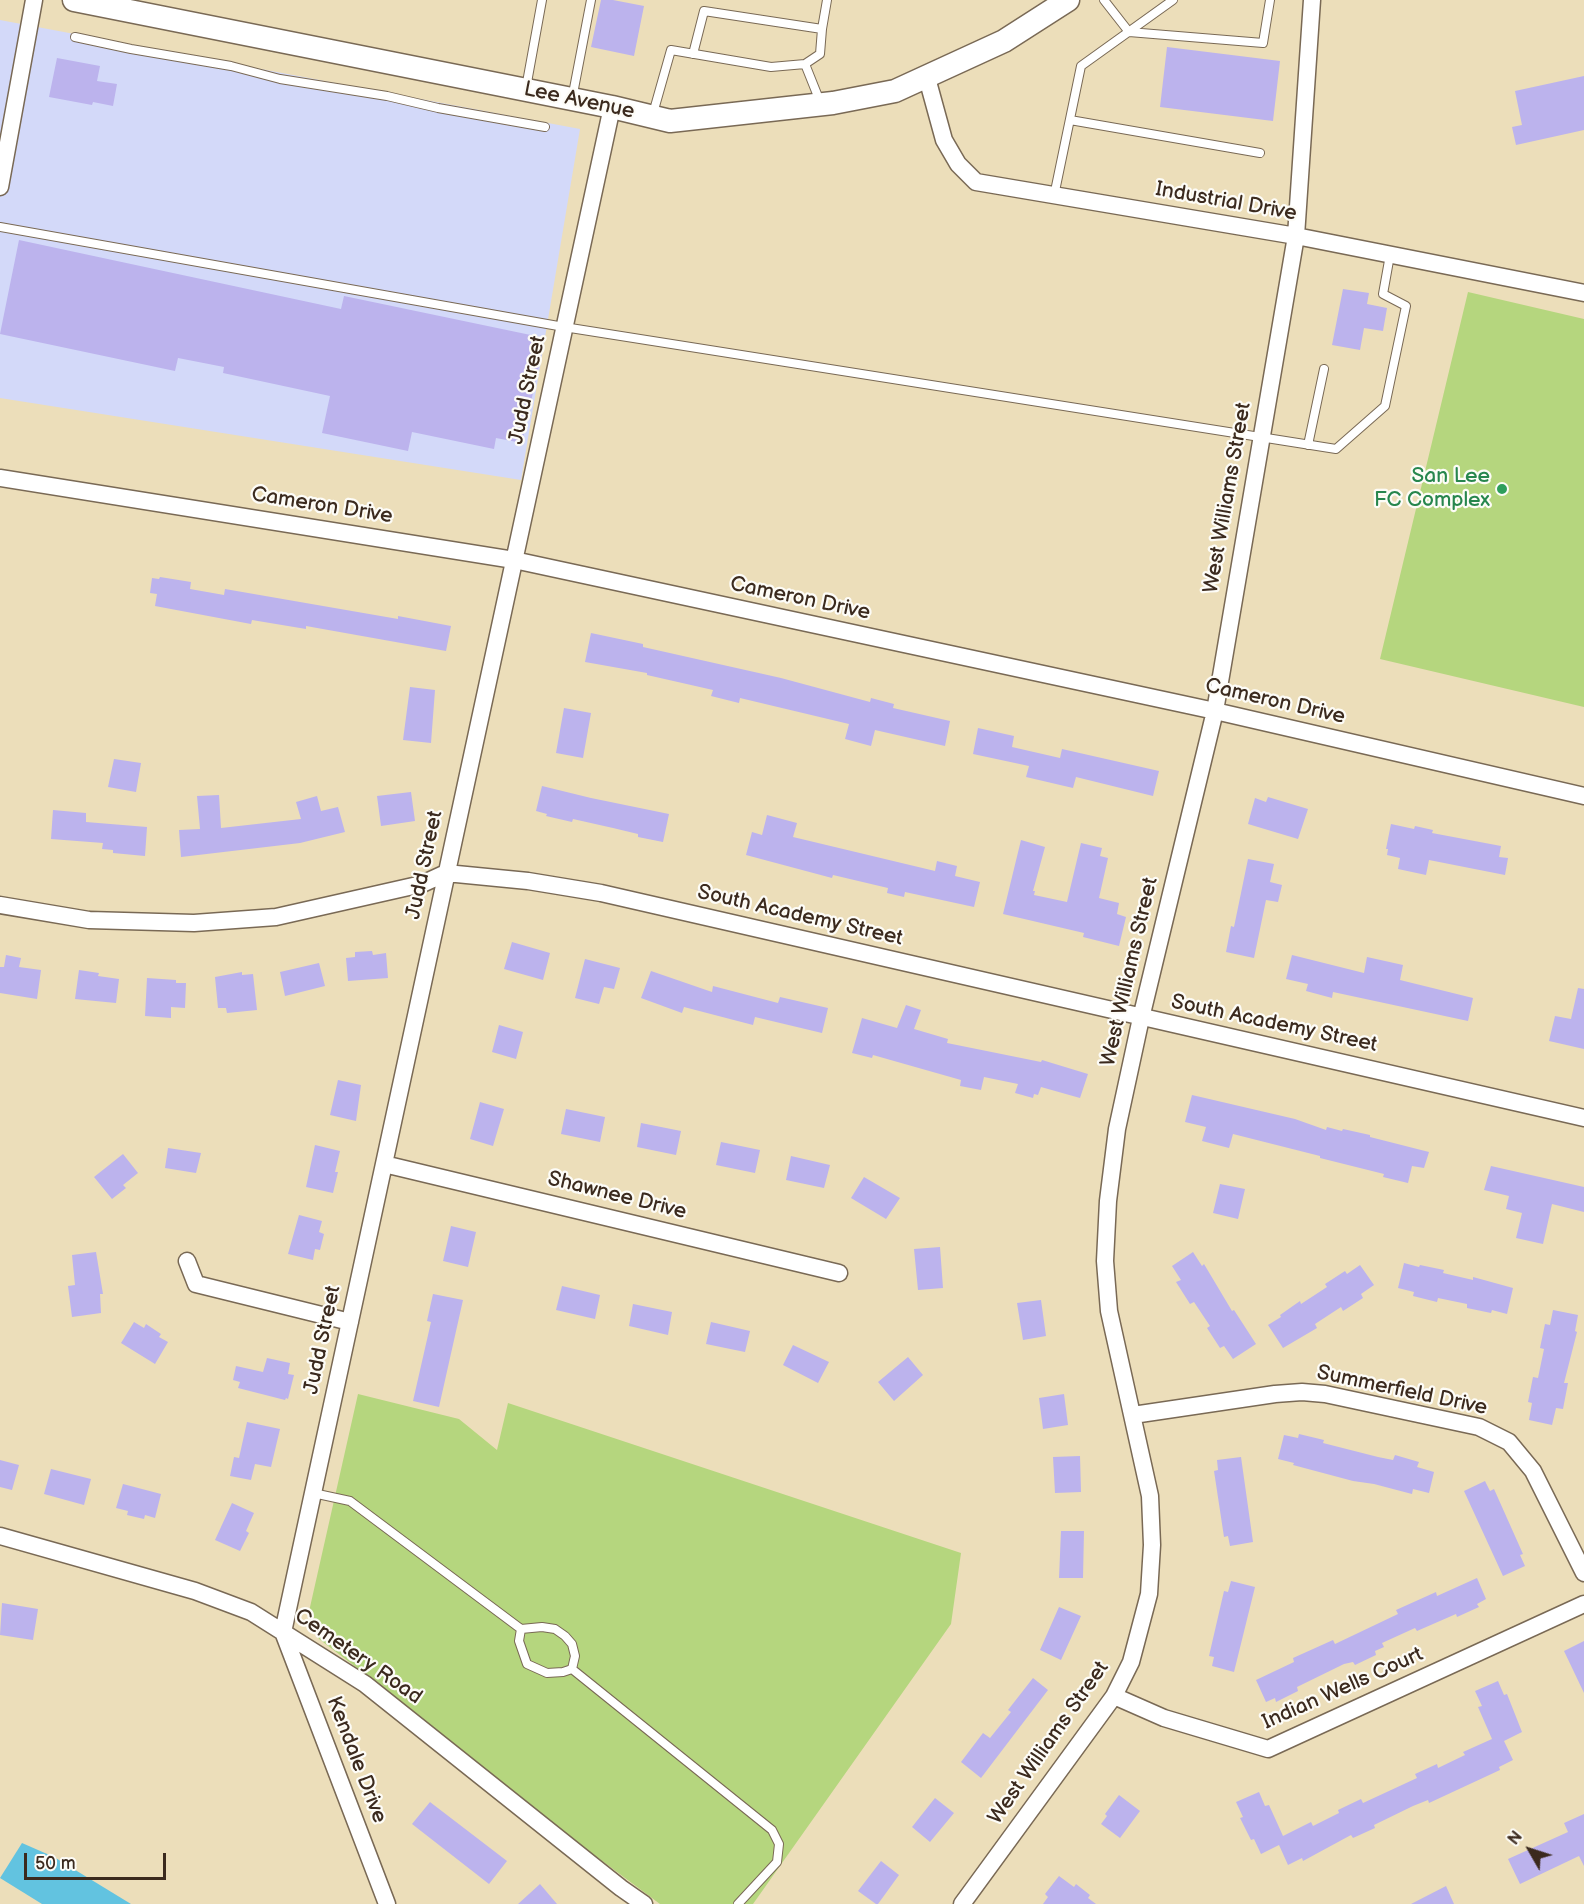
<!DOCTYPE html>
<style>
body{margin:0}
#map{position:relative;width:1584px;height:1904px;overflow:hidden;background:#ecdeba;font-family:"Balsamiq Sans",sans-serif}
canvas{display:block}
.north{position:absolute;left:1500px;top:1820px;width:60px;height:60px;-webkit-text-stroke:4px #fdfcf7;paint-order:stroke;rotate:309deg;font-size:16px;font-weight:700;line-height:24px;text-align:center;color:#3b2a1e}
.north::after{content:'';display:block;margin:auto;width:21px;height:27px;background:#3b2a1e;clip-path:polygon(50% 0,100% 100%,50% 72%,0 100%)}
.scale{position:absolute;left:24px;top:1853px;width:142px;height:27px;box-sizing:border-box;border:3px solid #3b2a1e;border-top:0;padding-left:8px;font-size:18px;line-height:21px;white-space:nowrap;color:#3b2a1e;-webkit-text-stroke:4px #fdfcf7;paint-order:stroke}
</style>
<div id="map">
<canvas width="1584" height="1904"></canvas>
<div class="north">N</div>
<div class="scale">50 m</div>
</div>
<script>
const ctx = document.querySelector('canvas').getContext('2d');
ctx.lineJoin = 'round';
function fill(path, color) { ctx.fillStyle = color; ctx.fill(path, 'evenodd'); }
const shape = rows => new Path2D(rows.map(r => 'M' + r).join(''));
function stroke(path, color, width, dash) { ctx.strokeStyle = color; ctx.lineWidth = width; ctx.lineCap = dash ? 'butt' : 'round'; ctx.setLineDash(dash || []); ctx.stroke(path); }
function label(font, color, halo, rows, align = 'center') {
  ctx.font = font + ' "Balsamiq Sans",sans-serif'; ctx.lineWidth = 4.5; ctx.setLineDash([]); ctx.textBaseline = 'middle'; ctx.strokeStyle = halo; ctx.fillStyle = color; for (const [text, x, y, turn = 0] of rows) {
    ctx.save(); ctx.translate(x, y); ctx.rotate((+turn || 0) * Math.PI / 180); ctx.textAlign = isNaN(turn) ? turn : align; if (halo) ctx.strokeText(text, 0, 0); ctx.fillText(text, 0, 0); ctx.restore();
  }
}
fill(shape([
 [0,20,580,129,521,480,0,398]
]), '#d3d9f9');
fill(shape([
 [1468,292,1584,319,1584,707,1380,659],
 [358,1394,459,1419,497,1450,508,1403,961,1553,951,1624,753,1904,660,1904,535,1811,398,1699,319,1639,308,1616]
]), '#b5d67e');
fill(shape([
 [22,1843,54,1857,131,1904,42,1904,0,1878]
]), '#62c3e0');
fill(shape([
 [601,0,613,0,644,6,634,56,591,47],
 [1167,47,1280,61,1273,121,1160,107],
 [57,58,100,66,97,81,117,84,113,106,93,102,92,105,49,97],
 [1584,76,1584,130,1516,145,1512,127,1522,125,1515,91],
 [19,240,341,309,344,296,545,338,522,443,496,438,494,449,412,432,408,451,322,433,330,396,223,373,224,367,178,358,175,371,0,334],
 [1343,289,1369,293,1367,304,1387,308,1383,331,1364,328,1360,350,1332,345],
 [160,577,191,582,190,589,224,595,225,589,398,619,398,616,451,626,446,651,306,626,306,629,252,620,251,624,155,606,157,594,150,593,152,578,159,579],
 [591,633,643,644,643,647,781,678,870,702,871,698,894,704,893,708,950,721,945,746,875,730,871,746,845,739,849,724,740,698,739,703,711,696,713,690,647,675,647,673,585,662],
 [410,687,435,690,431,743,403,740],
 [564,708,591,713,583,758,556,753],
 [978,728,1014,736,1012,747,1060,758,1062,749,1159,771,1153,796,1076,777,1073,788,1026,777,1029,766,973,754],
 [114,759,141,763,136,792,108,787],
 [542,786,591,798,669,814,663,842,638,837,638,834,613,828,573,819,572,822,546,816,547,814,536,811],
 [411,792,415,821,381,826,377,796],
 [219,795,221,828,301,819,296,802,317,796,321,811,338,807,345,832,300,843,181,857,179,830,200,829,197,796],
 [1268,797,1308,809,1298,839,1248,824,1255,798,1266,802],
 [53,810,86,813,86,822,147,827,145,856,113,853,113,850,102,849,103,843,51,839],
 [767,815,797,823,793,837,935,871,937,861,957,866,955,876,980,882,974,907,905,892,904,897,887,893,888,888,833,875,832,878,746,855,752,832,762,835],
 [1391,824,1414,829,1415,826,1433,830,1432,833,1501,846,1499,857,1508,858,1505,875,1429,860,1426,875,1398,869,1400,858,1387,855,1388,849,1386,849],
 [1021,840,1045,847,1033,891,1035,891,1034,895,1067,902,1081,843,1102,848,1100,856,1108,858,1099,898,1119,903,1117,914,1126,917,1119,946,1083,937,1084,933,1003,914],
 [1248,859,1274,864,1270,882,1282,885,1278,902,1266,900,1254,958,1226,952,1231,926,1234,927],
 [512,942,550,953,543,980,504,969],
 [372,951,373,955,386,953,388,978,348,981,346,958,355,957,355,952],
 [6,955,21,958,19,967,41,970,37,999,0,993,0,967,4,967],
 [1292,955,1364,973,1367,957,1403,965,1400,980,1473,998,1468,1021,1333,992,1332,998,1306,991,1308,984,1286,979],
 [585,959,620,968,614,989,604,987,599,1004,575,998],
 [319,963,325,986,285,996,280,972],
 [79,970,99,973,98,976,119,979,116,1003,75,999],
 [651,971,712,992,713,986,778,1003,780,997,828,1008,822,1033,755,1017,753,1025,684,1007,682,1013,641,998],
 [242,972,242,975,253,974,257,1010,227,1013,226,1008,218,1008,215,977],
 [147,978,176,980,176,983,186,983,185,1008,171,1007,171,1018,145,1016],
 [1578,988,1584,989,1584,1049,1549,1041,1555,1016,1571,1019],
 [906,1005,921,1010,914,1029,948,1039,947,1043,1041,1062,1042,1060,1088,1074,1080,1098,1041,1087,1038,1095,1034,1094,1033,1098,1015,1093,1018,1084,984,1077,981,1090,960,1086,961,1080,873,1055,872,1058,852,1053,862,1018,897,1028],
 [499,1025,523,1032,516,1059,492,1052],
 [338,1080,361,1085,356,1121,330,1115],
 [1192,1095,1295,1119,1326,1130,1327,1127,1342,1131,1343,1129,1370,1135,1370,1137,1429,1152,1424,1168,1412,1166,1408,1183,1383,1177,1384,1174,1320,1158,1320,1156,1233,1134,1229,1148,1202,1141,1206,1127,1185,1122],
 [480,1102,504,1109,493,1146,470,1139],
 [566,1109,605,1117,600,1142,561,1134],
 [641,1123,681,1131,676,1155,637,1147],
 [721,1142,760,1150,755,1173,716,1165],
 [315,1145,340,1151,335,1172,338,1172,333,1193,306,1187],
 [168,1148,201,1153,196,1173,165,1168],
 [123,1154,138,1173,123,1185,126,1188,112,1199,94,1177],
 [791,1156,830,1165,824,1188,786,1180],
 [1491,1166,1584,1187,1584,1212,1552,1204,1543,1244,1516,1238,1522,1213,1506,1209,1509,1196,1484,1190],
 [864,1177,900,1198,886,1219,851,1198],
 [1220,1184,1245,1189,1238,1219,1213,1213],
 [299,1215,322,1221,319,1232,324,1234,320,1250,315,1249,313,1260,288,1254],
 [451,1226,476,1232,468,1267,443,1261],
 [940,1247,943,1288,918,1290,914,1249],
 [96,1252,103,1294,100,1294,101,1313,72,1317,68,1286,75,1285,72,1255],
 [1193,1252,1202,1266,1204,1264,1232,1311,1234,1310,1256,1344,1233,1359,1224,1346,1220,1348,1207,1328,1210,1326,1194,1302,1190,1304,1176,1282,1181,1280,1172,1266],
 [1404,1263,1419,1267,1420,1265,1444,1270,1443,1273,1473,1280,1473,1277,1513,1288,1507,1314,1492,1310,1491,1313,1467,1308,1467,1304,1438,1298,1437,1302,1413,1296,1414,1292,1398,1288],
 [1360,1265,1374,1285,1361,1294,1363,1298,1343,1311,1341,1307,1315,1324,1317,1328,1283,1348,1268,1325,1281,1317,1280,1315,1300,1301,1301,1304,1327,1287,1325,1284,1345,1271,1347,1274],
 [562,1286,600,1295,595,1319,556,1310],
 [433,1294,463,1300,439,1407,413,1401,431,1322,427,1321],
 [1041,1300,1046,1336,1023,1340,1017,1303],
 [633,1304,672,1312,668,1335,629,1326],
 [1553,1310,1578,1315,1575,1331,1577,1332,1564,1383,1568,1383,1563,1409,1556,1408,1552,1425,1529,1420,1532,1403,1528,1402,1533,1377,1538,1378,1544,1349,1540,1348,1545,1324,1550,1325],
 [134,1322,144,1328,146,1324,161,1334,159,1337,168,1342,155,1364,121,1343],
 [711,1322,750,1331,745,1352,706,1344],
 [793,1345,829,1362,818,1383,783,1365],
 [908,1357,923,1375,894,1401,878,1382],
 [267,1358,290,1363,288,1374,294,1375,288,1399,286,1398,285,1400,238,1388,240,1382,233,1380,236,1366,263,1372],
 [1064,1394,1068,1425,1043,1429,1039,1398],
 [247,1422,280,1429,271,1467,255,1464,251,1480,230,1476,234,1457,239,1458],
 [1299,1434,1324,1440,1323,1443,1378,1457,1393,1460,1395,1455,1419,1462,1417,1467,1434,1472,1429,1493,1413,1489,1412,1494,1374,1484,1353,1481,1293,1465,1294,1463,1278,1459,1284,1435,1298,1438],
 [1080,1456,1081,1492,1055,1493,1053,1457],
 [1241,1457,1253,1542,1230,1546,1228,1536,1224,1537,1214,1471,1218,1470,1217,1460],
 [0,1460,19,1465,12,1490,0,1487],
 [51,1469,91,1479,84,1505,44,1494],
 [1485,1481,1490,1491,1494,1489,1523,1554,1520,1555,1525,1566,1503,1576,1464,1491],
 [123,1484,161,1494,155,1518,145,1515,144,1519,127,1515,128,1511,116,1508],
 [232,1503,254,1513,246,1531,249,1533,240,1551,215,1540],
 [1061,1531,1084,1531,1083,1578,1059,1578],
 [1477,1578,1486,1599,1477,1604,1479,1607,1457,1617,1456,1614,1417,1631,1415,1628,1382,1643,1384,1647,1375,1651,1376,1655,1355,1665,1353,1662,1344,1664,1297,1687,1298,1691,1276,1702,1275,1698,1266,1702,1256,1680,1294,1662,1293,1658,1333,1640,1335,1644,1398,1614,1396,1610,1436,1592,1437,1596],
 [1231,1581,1255,1587,1234,1672,1212,1666,1214,1657,1209,1656,1224,1591,1228,1592],
 [2,1603,38,1609,33,1640,0,1635],
 [1059,1607,1081,1616,1061,1660,1040,1650],
 [1584,1641,1584,1693,1564,1651],
 [1033,1678,1048,1690,981,1778,961,1762,983,1733,990,1738,1011,1712,1008,1710],
 [1498,1681,1504,1695,1507,1694,1522,1732,1504,1741,1513,1760,1499,1767,1500,1770,1429,1803,1428,1800,1413,1806,1374,1825,1375,1828,1353,1838,1351,1835,1303,1861,1302,1858,1288,1865,1279,1845,1261,1854,1254,1839,1251,1840,1240,1818,1243,1817,1236,1802,1259,1792,1265,1806,1269,1805,1283,1836,1311,1822,1313,1826,1339,1813,1338,1810,1361,1799,1363,1803,1417,1778,1415,1774,1437,1764,1438,1768,1465,1755,1463,1752,1492,1739,1478,1707,1482,1706,1475,1691],
 [1119,1795,1140,1811,1120,1838,1101,1824,1107,1816,1105,1814],
 [935,1798,954,1813,930,1842,912,1827],
 [430,1802,507,1861,489,1884,412,1824],
 [1584,1814,1584,1866,1579,1856,1520,1884,1508,1859,1568,1832,1564,1823],
 [881,1861,899,1875,878,1904,876,1904,858,1891],
 [1059,1876,1074,1887,1076,1884,1090,1895,1088,1898,1096,1904,1043,1904,1048,1897,1045,1894],
 [540,1884,557,1904,518,1904],
 [1446,1886,1454,1904,1411,1904]
]), '#bcb3ed');
const lane = shape([
 [1104,0,1129,32,1263,43,1270,0],
 [822,29,827,0],
 [75,37,131,49,231,66,280,79,387,96,438,108,545,127],
 [693,54,704,11,822,29,820,54,805,64],
 [526,88,542,0],
 [572,99,591,0],
 [652,117,671,50,771,67,805,64,821,104],
 [1070,120,1260,153],
 [1054,196,1081,66,1173,0],
 [0,227,564,327,1336,449,1385,406,1406,306,1383,294,1390,255],
 [1308,445,1324,369],
 [313,1493,350,1501,521,1629,542,1627,555,1629,565,1636,572,1644,575,1656,572,1669,772,1830,779,1844,777,1862,738,1904],
 [521,1629,519,1641,527,1664,547,1673,563,1672,572,1669]
]);
const street = shape([
 [927,78,944,140,958,164,976,182,1296,236,1584,293],
 [0,187,34,0],
 [0,478,514,560,1215,711,1584,796],
 [0,905,89,920,194,923,276,917,422,884,446,873,528,881,601,893,1584,1118],
 [384,1164,839,1273],
 [187,1261,196,1284,350,1322],
 [1133,1415,1275,1394,1302,1392,1325,1394,1479,1427,1509,1442,1533,1471,1584,1573],
 [0,1536,195,1591,251,1612,365,1684,621,1888,644,1904],
 [1114,1696,1164,1718,1268,1749,1584,1604],
 [387,1904,283,1632,612,107],
 [962,1904,1114,1696,1131,1662,1149,1594,1152,1545,1150,1496,1109,1311,1105,1261,1108,1201,1117,1129,1141,1018,1215,711,1296,236,1312,0]
]);
const secondary = shape([
 [74,0,612,107,670,121,833,103,895,91,1004,41,1068,0]
]);
stroke(lane, '#796955', 10);
stroke(street, '#796955', 19);
stroke(secondary, '#796955', 25);
stroke(lane, '#fff', 8);
stroke(street, '#fff', 16);
stroke(secondary, '#fff', 22);
for (const [x, y, r, color] of [
 [1502,489,6,"#2e9e5b"]
]) { const dot = new Path2D(); dot.arc(x, y, r, 0, 2 * Math.PI); ctx.fillStyle = color; ctx.fill(dot); stroke(dot, '#fdfcf7', 2); }
label('21px', '#3b2a1e', '#fdfcf7', [
 ["Lee Avenue",579,101,12],
 ["Industrial Drive",1226,202,10],
 ["Judd Street",528,390,-78],
 ["West Williams Street",1228,498,-80],
 ["Cameron Drive",322,506,9],
 ["Cameron Drive",800,599,12],
 ["Cameron Drive",1275,702,13],
 ["Judd Street",425,865,-78],
 ["South Academy Street",800,916,13],
 ["West Williams Street",1130,972,-77],
 ["South Academy Street",1274,1024,12],
 ["Shawnee Drive",617,1196,14],
 ["Judd Street",323,1340,-78],
 ["Summerfield Drive",1402,1391,12],
 ["Cemetery Road",358,1657,35],
 ["Indian Wells Court",1343,1689,-24],
 ["West Williams Street",1049,1743,-55],
 ["Kendale Drive",356,1760,69]
]);
label('21px', '#27864d', '#fdfcf7', [
 ["San Lee",1490,477],
 ["FC Complex",1490,501]
], 'right');
</script>
